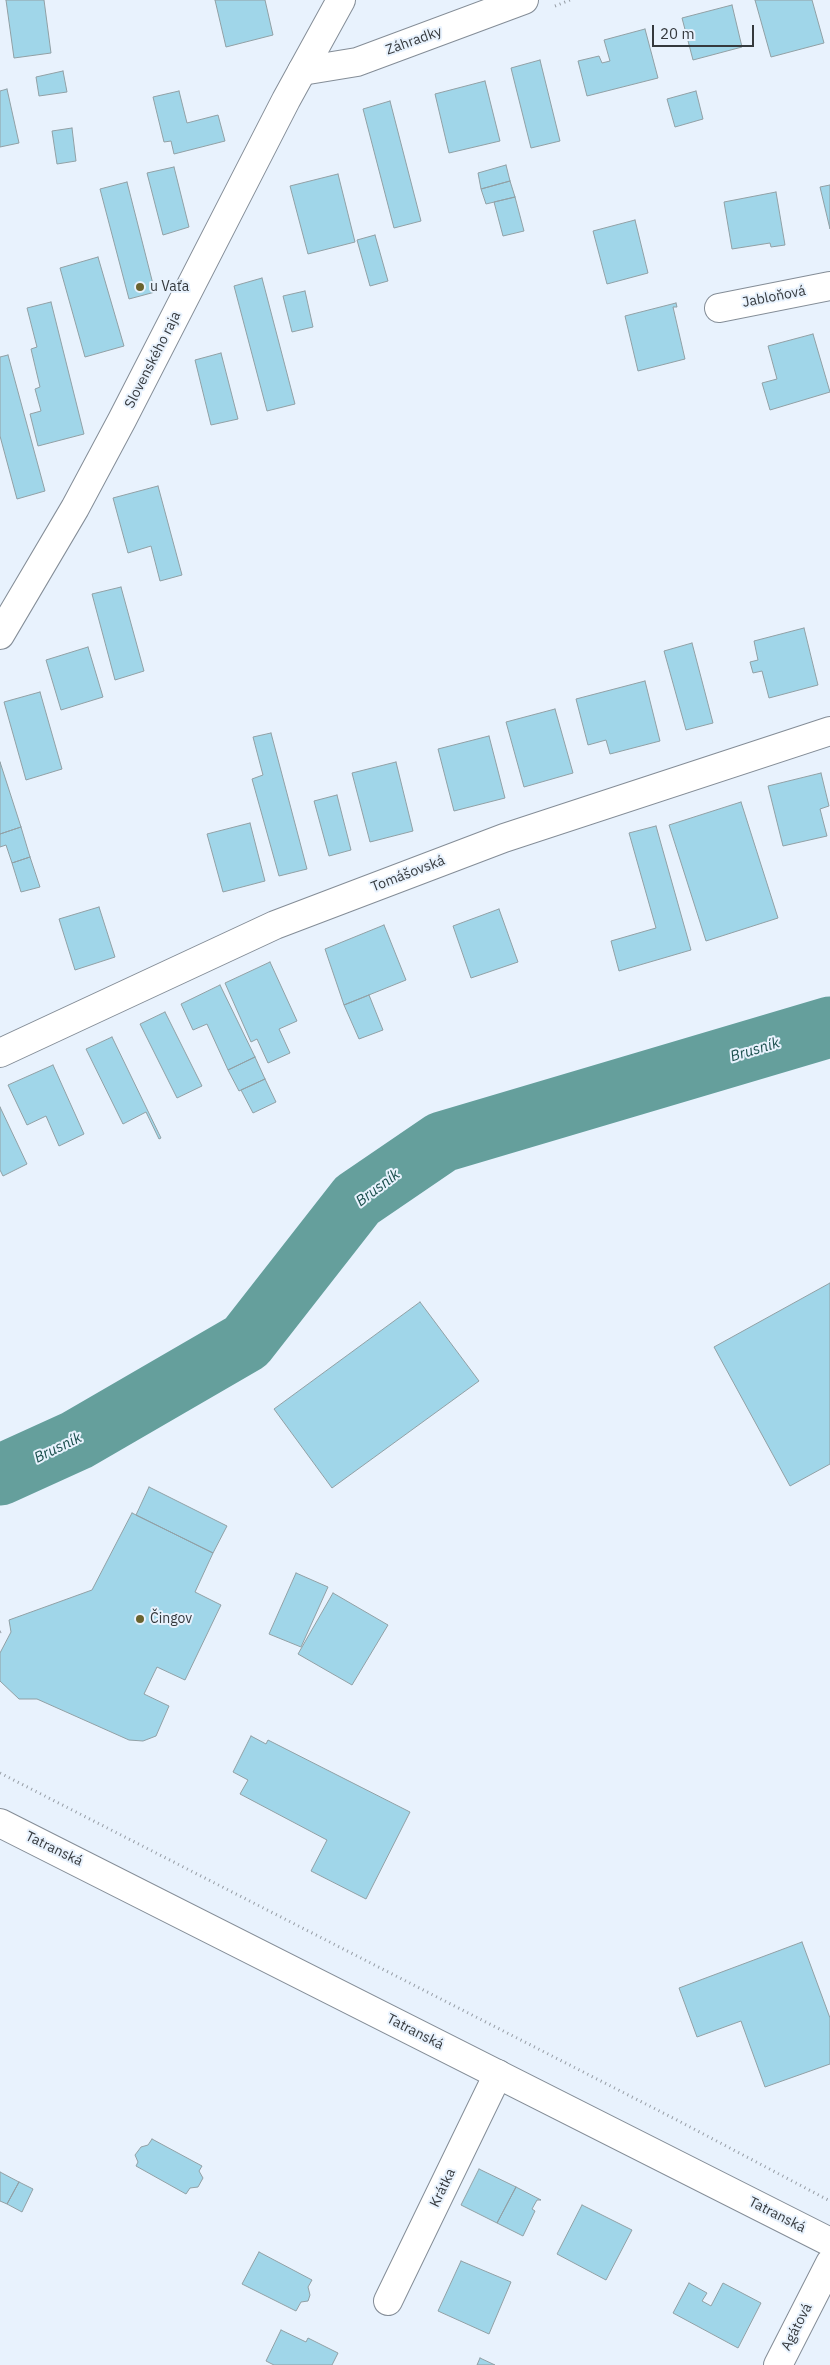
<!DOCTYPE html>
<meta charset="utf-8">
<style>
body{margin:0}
#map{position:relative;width:830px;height:2365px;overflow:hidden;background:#e8f2fd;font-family:"IBM Plex Sans",sans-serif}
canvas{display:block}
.scale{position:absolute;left:652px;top:25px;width:102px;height:22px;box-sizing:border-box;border:2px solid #35393d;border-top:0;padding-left:6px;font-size:15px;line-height:18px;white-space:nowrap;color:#35393d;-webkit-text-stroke:4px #e8f2fd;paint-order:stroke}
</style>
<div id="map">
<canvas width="830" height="2365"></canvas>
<div class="scale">20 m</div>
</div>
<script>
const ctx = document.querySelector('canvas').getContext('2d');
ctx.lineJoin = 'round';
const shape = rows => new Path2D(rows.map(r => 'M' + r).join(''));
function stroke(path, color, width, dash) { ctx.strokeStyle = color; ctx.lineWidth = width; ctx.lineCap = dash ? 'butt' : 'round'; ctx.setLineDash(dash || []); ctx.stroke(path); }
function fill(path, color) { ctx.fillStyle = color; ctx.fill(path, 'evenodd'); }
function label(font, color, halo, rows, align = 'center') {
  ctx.font = font + ' "IBM Plex Sans",sans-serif'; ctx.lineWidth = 4; ctx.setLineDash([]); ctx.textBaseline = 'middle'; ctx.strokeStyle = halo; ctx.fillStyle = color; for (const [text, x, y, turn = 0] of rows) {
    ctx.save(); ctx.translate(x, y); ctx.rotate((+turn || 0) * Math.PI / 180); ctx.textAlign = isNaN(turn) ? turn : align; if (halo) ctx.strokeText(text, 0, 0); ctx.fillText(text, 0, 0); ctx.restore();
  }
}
stroke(shape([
 [0,1475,77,1440,246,1342,357,1200,442,1142,830,1027]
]), '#659f9c', 61);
const building = shape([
 [6,0,44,0,51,53,14,58,6,0],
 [215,0,265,0,273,35,226,47,215,0],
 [755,0,812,0,824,43,771,57,755,0],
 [732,5,742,47,693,60,682,18,732,5],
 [645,29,658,78,587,96,578,61,599,56,602,63,610,61,604,40,645,29],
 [540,60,560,141,531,148,511,68,540,60],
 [63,71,67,92,39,96,36,77,63,71],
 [485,81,500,141,449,153,435,94,485,81],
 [7,89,19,143,0,147,0,91,7,89],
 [179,91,187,123,218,115,225,141,174,154,171,141,164,142,153,97,179,91],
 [696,91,703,119,675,127,667,99,696,91],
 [390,101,421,221,394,228,363,109,390,101],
 [72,128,76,161,57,164,52,131,72,128],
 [506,165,510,181,481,189,478,173,506,165],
 [174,167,189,227,163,235,147,173,174,167],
 [338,174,355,242,308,254,290,186,338,174],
 [510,181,515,197,486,204,481,189,510,181],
 [127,182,155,292,129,299,100,189,127,182],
 [830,185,830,229,820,187,830,185],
 [776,192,785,245,771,247,770,243,732,249,724,202,776,192],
 [515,197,524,231,503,236,494,202,515,197],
 [635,220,648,273,607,284,593,231,635,220],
 [375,235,388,281,370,286,357,240,375,235],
 [98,257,124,346,85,357,60,268,98,257],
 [262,278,295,404,267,411,234,286,262,278],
 [305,291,313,327,292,332,283,296,305,291],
 [51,302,84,434,38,446,30,414,41,411,35,389,40,387,31,349,37,347,27,308,51,302],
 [676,303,677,307,673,307,685,359,638,371,625,316,676,303],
 [813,334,830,392,770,410,762,383,777,379,768,346,813,334],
 [221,353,238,419,211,425,195,360,221,353],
 [8,355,45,491,17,499,0,436,0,357,8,355],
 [158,486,182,575,160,581,151,546,128,553,113,498,158,486],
 [121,587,144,671,115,680,92,594,121,587],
 [804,628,818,685,769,698,762,671,753,673,750,662,758,660,754,641,804,628],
 [692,643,713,723,686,730,664,651,692,643],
 [88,647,103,697,61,710,46,660,88,647],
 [645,681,660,741,610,754,606,740,588,745,576,699,645,681],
 [40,692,62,769,26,780,4,702,40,692],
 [555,709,573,773,524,787,506,722,555,709],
 [271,733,307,869,279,876,252,779,263,775,253,737,271,733],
 [489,736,505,798,454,811,438,749,489,736],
 [0,762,21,827,0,834,0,762],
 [396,762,413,831,370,842,352,773,396,762],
 [821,773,829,806,820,809,827,836,783,846,768,786,821,773],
 [337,795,351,850,329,856,314,801,337,795],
 [741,802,778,918,706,941,669,825,741,802],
 [250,823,265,881,223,892,207,834,250,823],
 [656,826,691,950,619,971,611,941,656,928,629,833,656,826],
 [21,827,30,857,12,863,6,845,0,847,0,834,21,827],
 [30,857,40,887,21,892,12,863,30,857],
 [99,907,115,957,75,970,59,919,99,907],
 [499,909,518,962,471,978,453,926,499,909],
 [384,925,406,980,344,1005,325,949,384,925],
 [270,962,297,1021,279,1029,290,1053,268,1063,257,1039,251,1042,225,983,270,962],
 [220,985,255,1057,228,1070,207,1024,193,1030,181,1004,220,985],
 [369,995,383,1030,359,1039,344,1005,369,995],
 [165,1012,202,1086,177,1098,140,1024,165,1012],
 [112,1037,161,1138,159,1139,146,1112,123,1124,86,1049,112,1037],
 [255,1057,265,1079,239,1091,228,1070,255,1057],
 [53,1065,84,1134,59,1146,46,1116,27,1125,8,1085,53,1065],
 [265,1079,276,1102,253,1113,241,1090,265,1079],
 [0,1107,27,1164,3,1176,0,1170,0,1107],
 [830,1283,830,1464,790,1486,714,1347,830,1283],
 [420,1302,479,1381,332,1488,274,1409,420,1302],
 [149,1487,227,1526,213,1553,136,1515,149,1487],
 [132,1513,213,1553,195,1592,221,1605,185,1680,157,1667,144,1694,169,1706,156,1736,143,1741,129,1740,37,1699,19,1699,0,1681,0,1653,11,1632,9,1620,92,1590,132,1513],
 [296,1573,328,1587,301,1647,269,1634,296,1573],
 [333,1593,388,1625,352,1685,298,1654,333,1593],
 [251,1736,266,1744,268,1740,410,1812,366,1899,311,1871,327,1840,240,1794,248,1780,233,1772,251,1736],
 [802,1942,830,2018,830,2064,765,2087,741,2021,697,2037,679,1988,802,1942],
 [152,2139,202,2166,199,2171,203,2178,198,2187,190,2188,186,2194,136,2166,138,2162,135,2155,141,2147,148,2145,152,2139],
 [479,2169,516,2187,497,2223,461,2205,479,2169],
 [0,2172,19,2182,7,2204,0,2201,0,2172],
 [19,2182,33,2189,22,2212,7,2204,19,2182],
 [516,2187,541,2200,537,2200,532,2209,535,2211,523,2236,497,2223,516,2187],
 [582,2205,632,2230,606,2280,557,2254,582,2205],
 [259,2252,312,2280,308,2287,310,2295,308,2301,301,2302,296,2311,242,2284,259,2252],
 [461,2261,511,2282,489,2334,438,2311,461,2261],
 [689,2283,707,2293,702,2301,711,2306,723,2283,761,2303,738,2348,673,2313,689,2283],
 [281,2330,306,2342,308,2338,338,2353,332,2365,274,2365,266,2361,281,2330],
 [480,2358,495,2365,477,2365,480,2358]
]);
fill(building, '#a0d6e9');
stroke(building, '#91a0a5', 1);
const minor = shape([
 [302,71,357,62,524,0],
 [719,308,830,286],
 [0,1053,275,925,504,838,830,731],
 [388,2301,498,2074],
 [778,2365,830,2263]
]);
const tertiary = shape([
 [0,635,75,508,122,420,286,100,341,0]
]);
const secondary = shape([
 [0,1823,830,2242]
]);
stroke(minor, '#848d97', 30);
stroke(tertiary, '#848d97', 30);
stroke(secondary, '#848d97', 30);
stroke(shape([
 [555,6,570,0],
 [0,1632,2,1631],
 [0,1773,675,2119,830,2201]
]), '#969da5', 3, [1, 4]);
stroke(minor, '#fff', 28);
stroke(tertiary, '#fff', 28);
stroke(secondary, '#fff', 28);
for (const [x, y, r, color] of [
 [140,287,5,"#6a632f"],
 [140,1619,5,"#6a632f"]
]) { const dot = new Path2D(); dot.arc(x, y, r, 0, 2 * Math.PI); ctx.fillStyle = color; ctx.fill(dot); stroke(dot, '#e8f2fd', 2); }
label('14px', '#35393d', '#e8f2fd', [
 ["Záhradky",414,41,-20],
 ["Jabloňová",774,297,-11],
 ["Slovenského raja",153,360,-63],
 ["Tomášovská",408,874,-21],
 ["Tatranská",54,1849,26],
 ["Tatranská",415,2032,27],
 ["Krátka",443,2188,-64],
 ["Tatranská",777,2215,27],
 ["Agátová",797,2327,-63]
]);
label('14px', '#35393d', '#e8f2fd', [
 ["u Vaťa",150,287],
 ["Čingov",150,1619]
], 'left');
label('italic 15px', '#1a4e4c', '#e8f2fd', [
 ["Brusník",755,1050,-17],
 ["Brusník",378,1188,-37],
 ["Brusník",58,1448,-26]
]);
</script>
